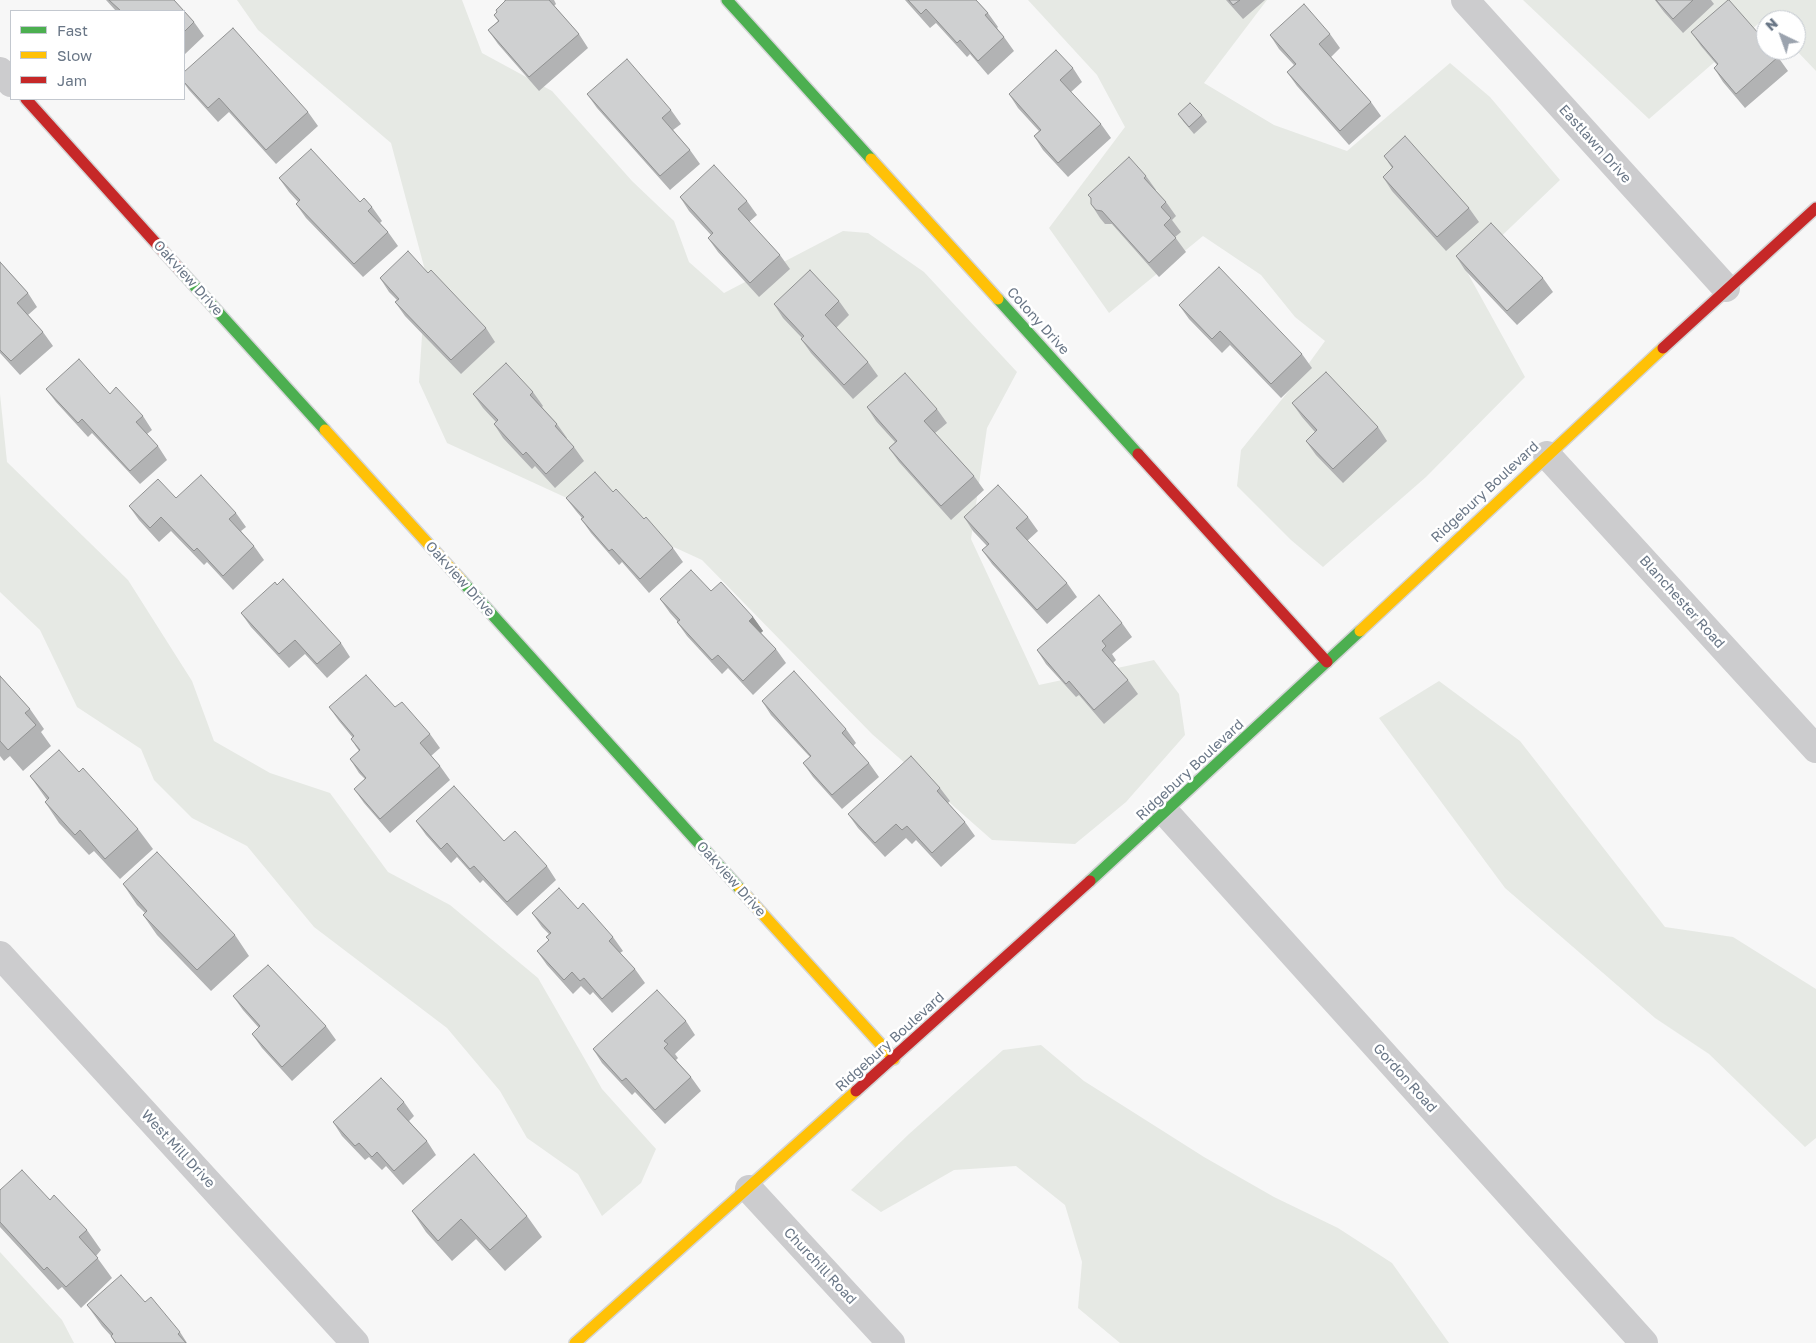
<!DOCTYPE html>
<style>
body{margin:0}
#map{position:relative;width:1816px;height:1343px;overflow:hidden;background:#f7f7f7;font-family:"Golos Text",sans-serif}
canvas{display:block}
.legend{position:absolute;left:10px;top:10px;width:175px;height:90px;box-sizing:border-box;background:#fff;border:1px solid #c3c8cf;margin:0;padding:6px 9px;list-style:none;font-size:15px;color:#697686}
.legend li{display:flex;align-items:center;gap:10px;height:25px}
.legend b{width:25px;border:1px solid #c3c8cf}
.north{position:absolute;left:1756px;top:10px;width:50px;height:50px;box-sizing:border-box;background:#fff;border:1px solid #c3c8cf;border-radius:50%;rotate:318deg;font-size:14px;font-weight:700;line-height:20px;text-align:center;color:#697686}
.north::after{content:'';display:block;margin:auto;width:18px;height:22px;background:#9ba3ae;clip-path:polygon(50% 0,100% 100%,50% 72%,0 100%)}
</style>
<div id="map">
<canvas width="1816" height="1343"></canvas>
<ul class="legend">
<li><b style="height:6px;background:#4caf50"></b>Fast</li>
<li><b style="height:6px;background:#ffc107"></b>Slow</li>
<li><b style="height:6px;background:#c62828"></b>Jam</li>
</ul>
<div class="north">N</div>
</div>
<script>
const ctx = document.querySelector('canvas').getContext('2d');
ctx.lineJoin = 'round';
function fill(path, color) { ctx.fillStyle = color; ctx.fill(path, 'evenodd'); }
const shape = rows => new Path2D(rows.map(r => 'M' + r).join(''));
function stroke(path, color, width, dash) { ctx.strokeStyle = color; ctx.lineWidth = width; ctx.lineCap = dash ? 'butt' : 'round'; ctx.setLineDash(dash || []); ctx.stroke(path); }
function label(font, color, halo, rows, align = 'center') {
  ctx.font = font + ' "Golos Text",sans-serif'; ctx.lineWidth = 5; ctx.setLineDash([]); ctx.textBaseline = 'middle'; ctx.strokeStyle = halo; ctx.fillStyle = color; for (const [text, x, y, turn = 0] of rows) {
    ctx.save(); ctx.translate(x, y); ctx.rotate((+turn || 0) * Math.PI / 180); ctx.textAlign = isNaN(turn) ? turn : align; if (halo) ctx.strokeText(text, 0, 0); ctx.fillText(text, 0, 0); ctx.restore();
  }
}
fill(shape([
 [237,0,462,0,482,53,552,91,632,181,674,221,689,262,724,293,843,231,868,233,924,272,1017,372,987,428,971,539,1039,685,1154,660,1179,694,1185,735,1126,802,1075,844,992,840,872,734,702,560,447,443,419,382,426,274,391,143,258,30],
 [1028,0,1267,0,1204,83,1274,125,1347,151,1450,63,1490,97,1560,180,1466,270,1525,377,1426,477,1323,567,1291,540,1237,486,1241,450,1291,388,1325,341,1295,317,1261,275,1203,236,1109,313,1049,228,1125,127,1097,75],
 [1523,0,1816,0,1816,71,1796,50,1796,20,1767,20,1765,18,1649,119],
 [0,394,7,462,128,580,192,681,214,741,270,773,330,793,388,872,450,905,538,978,602,1089,656,1149,641,1183,602,1216,578,1174,527,1138,500,1091,447,1028,314,927,247,846,192,818,154,780,141,749,77,707,40,630,0,592],
 [1439,681,1520,741,1665,927,1733,937,1816,989,1816,1138,1805,1147,1709,1054,1655,1018,1505,888,1379,718],
 [1041,1045,1084,1081,1204,1157,1274,1197,1338,1228,1392,1263,1449,1343,1120,1343,1078,1308,1082,1262,1065,1205,1016,1166,954,1170,881,1212,851,1190,909,1134,1003,1050],
 [0,1252,62,1320,74,1343,0,1343]
]), '#e6e9e4');
const fast = shape([
 [727,0,871,159],
 [181,271,325,430],
 [998,299,1138,454],
 [461,580,740,889],
 [1090,881,1360,631]
]);
const slow = shape([
 [871,159,998,299],
 [325,430,461,580],
 [1360,631,1663,348],
 [740,889,894,1059],
 [575,1343,856,1091]
]);
const jam = shape([
 [26,99,181,271],
 [1663,348,1816,208],
 [1138,454,1327,662],
 [856,1091,1090,881]
]);
stroke(fast, '#d4d5d6', 14);
stroke(slow, '#d4d5d6', 14);
stroke(jam, '#d4d5d6', 14);
stroke(shape([
 [1465,0,1726,288],
 [0,71,11,83],
 [1547,455,1816,749],
 [1166,813,1644,1343],
 [0,955,355,1343],
 [749,1189,891,1343]
]), '#ccccce', 28);
stroke(fast, '#4caf50', 11);
stroke(slow, '#ffc107', 11);
stroke(jam, '#c62828', 11);
fill(shape([
 [106,0,174,0,194,22,204,36,184,55,184,11,116,11],
 [504,0,554,0,556,4,554,6,579,34,588,48,539,91,498,44,488,30,498,21,494,15,497,12,505,1],
 [905,0,976,0,988,13,998,27,997,28,1004,37,1014,51,988,75,970,54,967,57,936,23,930,28],
 [1226,0,1265,0,1243,19],
 [1655,0,1711,0,1714,4,1683,33,1664,12],
 [1691,32,1778,57,1788,71,1745,108,1723,82,1714,68,1717,65,1701,46],
 [1330,34,1340,48,1331,57,1371,102,1381,116,1349,145,1297,86,1287,72,1294,65,1279,49,1270,35],
 [1073,68,1082,82,1071,92,1101,124,1111,138,1068,177,1043,150,1034,136,1039,131,1018,108,1009,94],
 [184,72,308,112,318,126,276,164,229,112,218,122,189,90,184,83],
 [587,94,671,110,681,124,673,130,690,150,700,164,670,190,597,108],
 [1178,114,1202,115,1207,122,1194,134,1183,121],
 [1384,156,1469,208,1479,222,1446,251,1392,191,1383,177,1392,168],
 [1146,176,1156,190,1155,190,1166,202,1176,216,1172,220,1181,232,1175,237,1186,252,1159,277,1112,224,1105,224,1100,218,1091,204,1091,199,1088,195],
 [279,178,360,202,372,207,382,221,380,223,388,232,398,246,363,277,306,218,296,204,298,202,289,192],
 [680,197,747,201,757,215,749,222,780,255,790,269,759,297,718,252,708,238,711,235,689,211],
 [1456,256,1543,278,1553,292,1517,325,1465,270],
 [0,262,28,293,37,307,28,315,43,332,53,346,20,375,0,353],
 [428,273,486,328,495,342,461,374,405,316,395,302,397,300,389,292,380,278],
 [839,301,849,315,836,328,868,362,878,376,853,399,811,353,801,339,802,338,783,318,774,304],
 [1179,305,1302,354,1312,368,1281,398,1230,345,1222,353,1189,319],
 [46,389,110,394,143,416,152,430,147,434,158,446,167,460,140,484,92,433,88,437,56,402],
 [533,392,543,406,542,407,557,424,567,438,566,438,574,447,584,461,555,488,535,466,532,469,503,438,494,424,496,422,483,408,473,394],
 [1292,403,1378,427,1387,441,1343,483,1316,455,1306,441,1315,432,1302,417],
 [867,407,937,409,947,423,935,433,974,476,984,490,951,520,899,462,889,448,895,442,876,421],
 [613,492,644,519,673,548,683,562,649,593,622,562,619,565,591,533,581,519,582,518,576,511,566,498],
 [129,506,236,513,246,527,241,531,254,546,264,560,233,590,207,562,204,565,171,531,159,542,139,520],
 [964,517,1028,517,1038,531,1027,541,1067,583,1077,597,1047,624,992,564,982,550,987,546,973,531],
 [711,591,753,617,763,631,761,633,776,649,786,663,753,695,728,668,722,674,687,636,677,622,678,622,670,613,660,599],
 [241,613,341,643,350,657,327,678,305,654,289,668,251,627],
 [1122,623,1132,637,1112,654,1116,660,1113,663,1128,680,1138,694,1104,724,1079,695,1076,697,1046,664,1037,650],
 [0,676,30,709,44,729,41,732,51,746,23,771,10,756,4,761,0,756],
 [762,701,846,729,856,743,853,746,869,763,879,777,842,809,813,777,803,763,810,757,771,715],
 [329,707,395,707,430,734,440,748,431,756,440,766,450,780,390,833,364,803,354,789,365,779,359,773,350,759,359,751,351,739,353,738,339,721],
 [79,772,138,829,153,849,120,879,94,851,89,855,59,823,45,802,47,800,30,776],
 [940,788,950,801,948,803,965,822,975,836,941,867,916,840,912,844,906,838,885,857,858,828,848,814],
 [416,821,504,841,547,866,556,880,517,916,483,880,480,883,457,857,451,863,426,835],
 [123,884,235,935,249,956,211,991,157,935,143,915,145,913,137,905],
 [578,909,613,937,623,951,620,953,635,969,645,983,612,1013,593,992,590,995,581,986,573,994,547,965,537,951,549,940,546,937,549,934,542,927,532,913],
 [233,996,326,1026,336,1040,292,1081,262,1048,252,1034,259,1028,243,1010],
 [686,1021,695,1035,675,1054,678,1058,676,1060,691,1077,701,1091,665,1124,635,1092,632,1095,602,1063,593,1049],
 [404,1102,414,1116,409,1121,427,1141,436,1155,403,1185,386,1166,382,1170,369,1157,365,1160,342,1136,333,1122],
 [0,1190,50,1200,87,1230,101,1250,96,1256,112,1278,81,1308,62,1287,58,1290,0,1227],
 [412,1211,527,1216,542,1237,505,1271,476,1239,452,1261,426,1232],
 [145,1302,180,1332,187,1343,115,1343,111,1336,102,1326,87,1305]
]), '#b2b3b4');
fill(shape([
 [753,617,763,631,759,634,749,621]
]), '#919292');
const building = shape([
 [109,0,174,0,194,22,184,32,184,11,121,11,109,0],
 [506,0,549,0,579,34,529,77,488,30,499,21,494,15,497,12,496,10,506,0],
 [908,0,976,0,988,13,985,15,1004,37,978,61,960,40,957,43,926,9,921,14,908,0],
 [1229,0,1240,0,1233,5,1229,0],
 [1656,0,1693,0,1673,19,1656,0],
 [1728,0,1729,0,1766,42,1766,50,1773,50,1778,57,1736,94,1714,68,1718,64,1691,32,1728,0],
 [1304,4,1330,34,1319,44,1371,102,1340,131,1287,72,1296,64,1270,35,1304,4],
 [233,28,308,112,266,150,219,98,208,108,184,82,184,72,233,28],
 [1056,50,1073,68,1060,80,1101,124,1058,163,1034,136,1041,130,1009,94,1056,50],
 [627,59,671,110,662,118,690,150,660,176,587,94,627,59],
 [1190,103,1202,115,1189,127,1178,114,1190,103],
 [1405,136,1469,208,1437,237,1383,177,1393,167,1384,156,1405,136],
 [311,149,360,202,364,198,372,207,368,211,388,232,354,264,296,204,300,200,279,178,311,149],
 [1129,157,1146,176,1144,178,1166,202,1161,207,1171,218,1164,225,1176,238,1149,263,1102,211,1096,210,1091,204,1091,198,1088,195,1129,157],
 [714,165,747,201,738,209,780,255,750,283,708,238,713,233,680,197,714,165],
 [1491,223,1543,278,1507,311,1456,256,1491,223],
 [408,251,428,273,431,270,486,328,451,360,395,302,399,299,380,278,408,251],
 [0,262,28,293,17,303,43,332,11,361,0,350,0,262],
 [1219,267,1302,354,1271,384,1220,331,1212,339,1179,305,1219,267],
 [810,270,839,301,825,315,868,362,844,385,801,339,804,336,774,304,810,270],
 [79,359,110,394,116,387,143,416,136,422,158,446,130,471,82,419,78,423,46,389,79,359],
 [506,363,533,392,530,395,557,424,555,426,574,447,546,474,526,452,523,455,494,424,498,420,473,394,506,363],
 [1326,372,1378,427,1333,469,1306,441,1317,430,1292,403,1326,372],
 [905,373,937,409,924,421,974,476,941,506,889,448,897,441,867,407,905,373],
 [595,472,613,492,616,489,644,519,646,517,673,548,640,579,612,549,609,551,581,519,584,517,566,498,595,472],
 [201,475,236,513,229,519,254,546,223,576,197,548,194,551,161,517,150,528,129,506,158,479,176,498,201,475],
 [998,485,1028,517,1016,528,1067,583,1037,610,982,550,989,544,964,517,998,485],
 [691,570,711,591,721,582,753,617,749,621,776,649,743,681,718,655,712,660,677,622,680,620,660,599,691,570],
 [283,579,341,643,317,664,295,640,279,654,241,613,275,582,277,585,283,579],
 [1099,595,1122,623,1102,641,1106,646,1102,650,1128,680,1094,710,1069,681,1066,684,1037,650,1099,595],
 [794,671,846,729,842,733,869,763,832,795,803,763,811,756,762,701,794,671],
 [366,675,395,707,402,702,430,734,420,743,440,766,380,819,354,789,366,778,350,759,360,750,351,739,354,736,329,707,366,675],
 [0,676,30,709,25,713,36,725,8,750,0,741,0,676],
 [59,750,79,772,83,768,138,829,105,859,80,830,75,835,45,802,49,798,30,776,59,750],
 [911,756,940,788,937,791,965,822,932,853,907,826,902,830,896,824,875,843,848,814,911,756],
 [454,786,504,841,515,831,547,866,507,902,474,866,470,869,447,843,441,849,416,821,454,786],
 [157,852,235,935,197,970,143,915,147,911,123,884,157,852],
 [559,888,578,909,583,903,613,937,609,941,635,969,602,999,584,978,580,981,572,972,564,980,537,951,549,940,546,937,551,933,532,913,559,888],
 [268,965,326,1026,282,1067,252,1034,260,1026,233,996,268,965],
 [657,990,686,1021,664,1041,668,1044,664,1048,691,1077,655,1110,626,1078,622,1081,593,1049,657,990],
 [381,1078,404,1102,397,1109,427,1141,394,1171,377,1152,372,1157,359,1143,355,1146,333,1122,381,1078],
 [474,1154,527,1216,490,1250,461,1219,438,1241,412,1211,474,1154],
 [22,1170,50,1200,54,1195,87,1230,79,1237,98,1258,66,1287,47,1267,44,1270,0,1222,0,1190,22,1170],
 [121,1275,145,1302,151,1297,180,1332,178,1334,186,1343,116,1343,111,1336,113,1334,87,1305,121,1275]
]);
fill(building, '#cfd0d1');
stroke(building, '#919292', 1);
label('14px', '#697686', '#fff', [
 ["Eastlawn Drive",1595,144,48],
 ["Oakview Drive",188,278,48],
 ["Colony Drive",1038,321,48],
 ["Ridgebury Boulevard",1485,492,-43],
 ["Oakview Drive",460,579,48],
 ["Blanchester Road",1682,602,48],
 ["Ridgebury Boulevard",1190,770,-43],
 ["Oakview Drive",731,879,48],
 ["Ridgebury Boulevard",890,1042,-42],
 ["Gordon Road",1405,1078,48],
 ["West Mill Drive",178,1149,47],
 ["Churchill Road",820,1266,47]
]);
</script>
